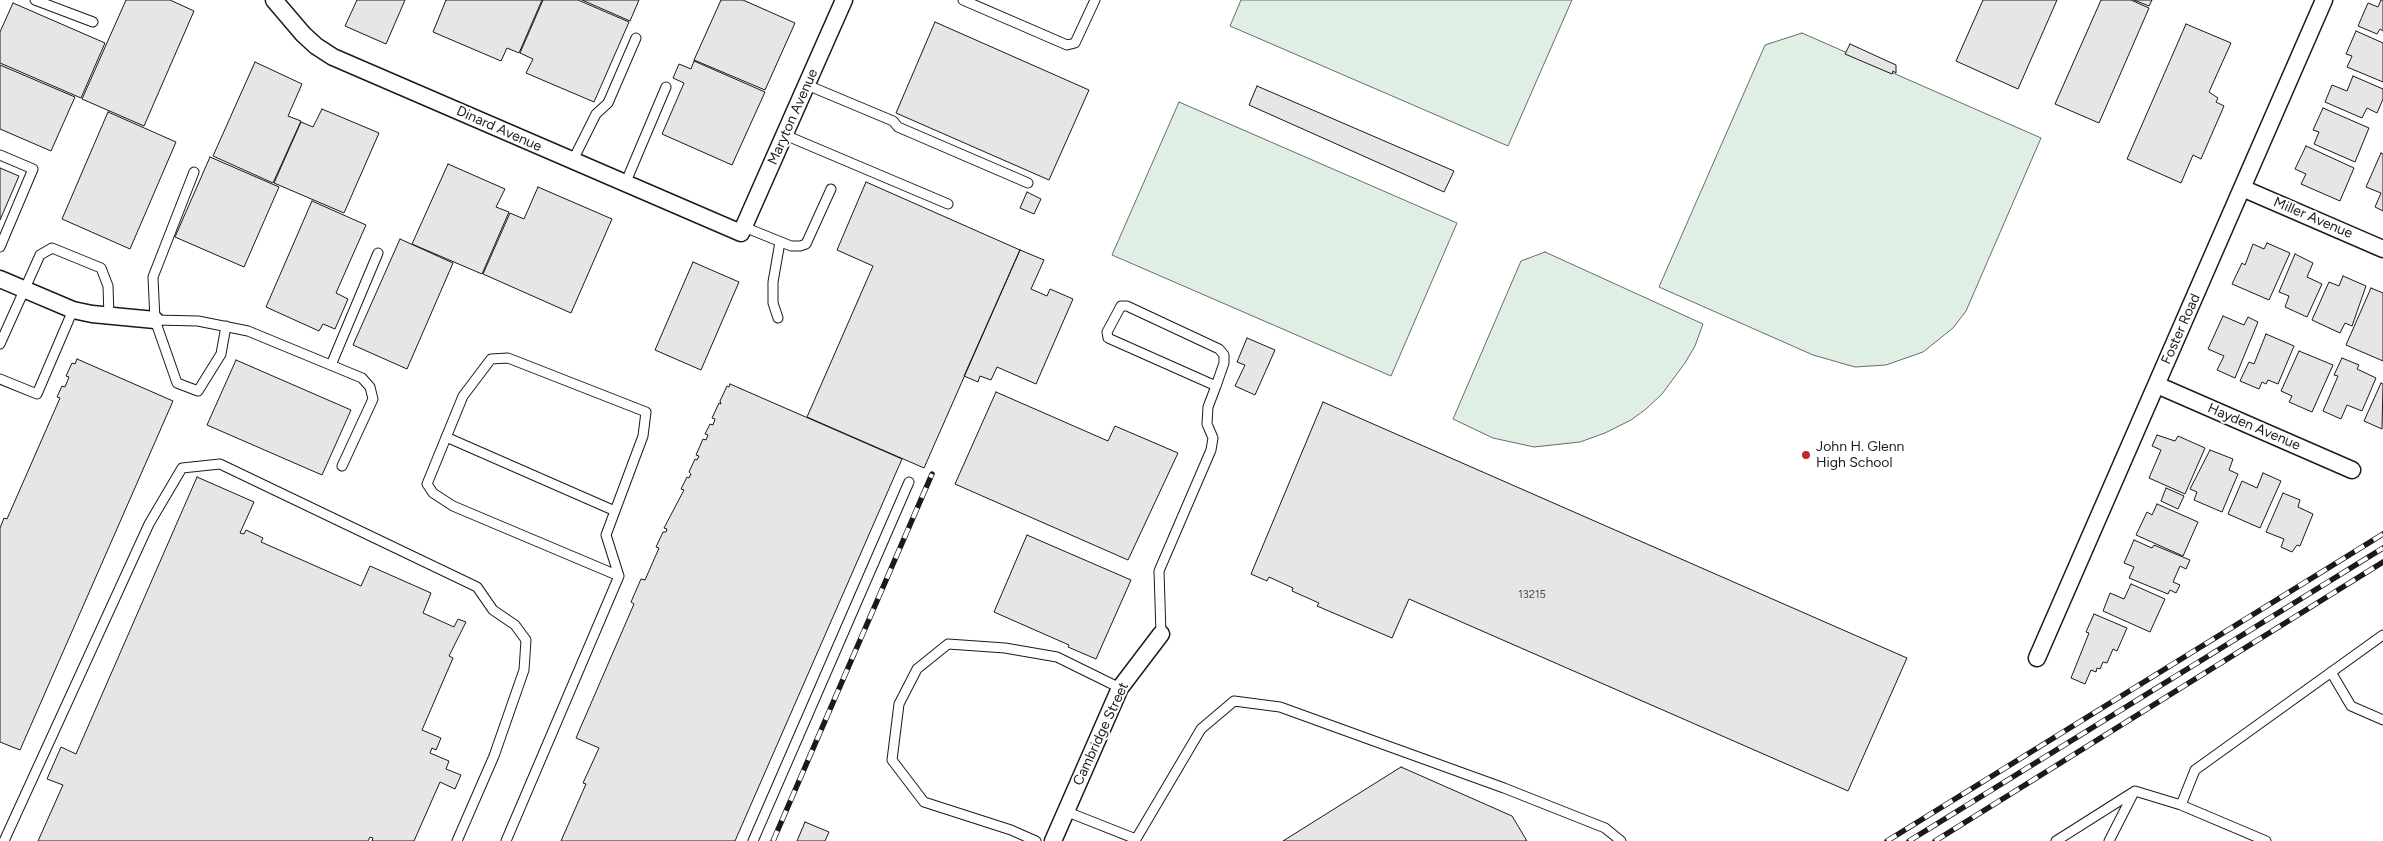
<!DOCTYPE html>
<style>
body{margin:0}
canvas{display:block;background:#fff}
</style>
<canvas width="2383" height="841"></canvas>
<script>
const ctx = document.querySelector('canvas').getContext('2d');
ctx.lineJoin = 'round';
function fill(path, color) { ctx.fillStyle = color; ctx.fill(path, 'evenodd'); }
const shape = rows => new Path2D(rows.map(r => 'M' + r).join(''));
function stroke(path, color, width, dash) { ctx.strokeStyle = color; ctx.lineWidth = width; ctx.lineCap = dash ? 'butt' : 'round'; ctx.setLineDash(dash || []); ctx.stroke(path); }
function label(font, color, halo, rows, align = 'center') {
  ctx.font = font + ' Figtree,sans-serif'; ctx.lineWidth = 4; ctx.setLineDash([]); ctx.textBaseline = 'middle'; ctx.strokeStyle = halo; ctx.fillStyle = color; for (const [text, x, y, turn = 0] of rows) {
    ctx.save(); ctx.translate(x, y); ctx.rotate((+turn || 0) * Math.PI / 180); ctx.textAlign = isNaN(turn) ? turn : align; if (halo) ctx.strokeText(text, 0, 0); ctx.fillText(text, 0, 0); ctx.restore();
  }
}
const green = shape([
 [1241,0,1572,0,1508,146,1230,26,1241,0],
 [1802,33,2041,138,1966,311,1953,328,1923,352,1886,365,1855,367,1813,355,1659,287,1765,45,1802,33],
 [1179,102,1457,223,1391,376,1112,255,1179,102],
 [1545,252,1703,324,1695,346,1685,363,1662,394,1646,409,1631,420,1605,433,1580,442,1534,447,1493,438,1453,419,1521,261,1545,252]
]);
fill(green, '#e0efe3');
stroke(green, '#6a6a6a', 1);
const building = shape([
 [126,0,170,0,194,11,144,126,82,99,126,0],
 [357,0,405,0,386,44,345,26,357,0],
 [446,0,542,0,519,53,507,48,501,61,433,32,446,0],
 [543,0,578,0,629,22,594,102,526,73,533,59,520,53,543,0],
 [582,0,639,0,630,21,582,0],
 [721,0,743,0,795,23,765,90,694,60,721,0],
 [1983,0,2057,0,2018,89,1956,61,1983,0],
 [2101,0,2131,0,2149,8,2099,123,2055,104,2101,0],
 [2134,0,2152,0,2149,6,2134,0],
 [2381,0,2383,0,2383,31,2380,29,2377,34,2358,26,2368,3,2378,7,2381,0],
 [13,3,105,43,81,98,0,63,0,32,13,3],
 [935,22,1089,90,1049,180,896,113,935,22],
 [2186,24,2231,43,2209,92,2218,98,2216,102,2224,106,2201,159,2193,155,2181,183,2127,159,2186,24],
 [2356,31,2383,43,2383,82,2347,67,2352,56,2346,54,2356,31],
 [1850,44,1896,65,1896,73,1893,71,1892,74,1845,54,1850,44],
 [694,61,765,92,732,165,662,134,684,83,673,78,679,64,691,69,694,61],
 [255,62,302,84,288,116,301,121,273,183,213,156,255,62],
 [0,65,75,97,51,151,0,129,0,65],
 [2353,76,2383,89,2383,99,2377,113,2367,108,2362,118,2325,102,2332,85,2347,91,2353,76],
 [1257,86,1454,171,1444,192,1249,105,1257,86],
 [2323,108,2369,128,2355,162,2314,144,2319,132,2313,130,2323,108],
 [322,109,379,133,344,213,274,183,301,122,313,127,322,109],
 [108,112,176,142,130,249,62,219,108,112],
 [2306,146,2354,168,2340,201,2301,184,2306,174,2295,169,2306,146],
 [2381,153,2383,154,2383,211,2375,207,2381,193,2366,187,2381,153],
 [210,157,279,187,244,267,175,237,210,157],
 [448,164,505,189,496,207,509,212,482,274,412,244,448,164],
 [0,168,19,176,0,220,0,168],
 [866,182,1020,250,924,468,807,417,873,266,837,250,866,182],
 [538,187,612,219,571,313,483,274,510,213,524,219,538,187],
 [1027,192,1041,199,1034,214,1020,208,1027,192],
 [312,201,366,225,336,293,348,299,335,329,323,324,319,331,266,307,312,201],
 [400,239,453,263,407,369,353,345,400,239],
 [2267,243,2290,253,2269,300,2232,284,2242,263,2245,265,2253,244,2264,249,2267,243],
 [1020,250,1044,260,1031,289,1047,296,1050,289,1073,299,1036,384,997,367,991,380,980,376,978,382,964,376,1020,250],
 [2295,254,2313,263,2307,277,2322,284,2307,317,2285,307,2289,296,2279,292,2295,254],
 [693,262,739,282,701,370,655,350,693,262],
 [2343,276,2366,286,2352,326,2345,323,2340,333,2312,320,2329,282,2339,286,2343,276],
 [2371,288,2383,293,2383,361,2346,345,2371,288],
 [2223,316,2244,325,2248,317,2258,322,2235,378,2217,370,2224,356,2208,349,2223,316],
 [2266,334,2294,346,2278,384,2268,380,2266,384,2262,382,2259,389,2240,381,2249,362,2254,364,2266,334],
 [1247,338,1275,350,1255,395,1235,386,1245,365,1237,362,1247,338],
 [2299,351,2333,365,2312,412,2289,402,2292,396,2281,391,2299,351],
 [2342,358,2359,365,2357,369,2376,378,2362,411,2347,405,2341,419,2323,411,2338,376,2334,375,2342,358],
 [77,359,173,401,20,750,0,742,0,528,4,518,7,519,60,398,57,397,62,386,65,387,69,377,66,376,72,363,75,364,77,359],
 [236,360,351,410,322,475,207,425,236,360],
 [2381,383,2383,384,2382,429,2364,421,2381,383],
 [730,384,902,459,735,841,561,841,586,784,583,783,599,748,576,738,634,604,631,602,641,579,645,580,659,548,656,547,663,532,666,532,667,529,664,528,684,490,681,489,687,477,689,478,691,474,689,472,695,459,697,460,699,456,696,455,703,439,706,440,708,435,705,434,710,424,713,425,715,419,712,418,719,403,721,404,720,401,727,386,729,387,730,384],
 [996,392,1108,441,1115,426,1178,453,1128,560,955,484,996,392],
 [1323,402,1907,658,1848,791,1409,599,1392,638,1317,606,1319,603,1292,591,1293,588,1269,577,1267,581,1251,574,1323,402],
 [2157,435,2175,441,2178,436,2205,448,2185,494,2149,478,2161,450,2152,446,2157,435],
 [2210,450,2233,459,2229,470,2238,474,2222,512,2194,500,2197,492,2190,489,2210,450],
 [2263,473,2281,481,2260,528,2228,514,2242,481,2257,488,2263,473],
 [197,477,254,502,240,533,244,534,246,530,263,538,261,542,361,586,370,566,431,593,423,613,454,627,458,619,466,622,449,656,453,658,422,730,441,738,436,750,432,748,430,753,449,761,446,769,461,775,455,789,440,782,414,841,372,841,373,838,370,837,368,841,38,841,63,785,47,779,61,747,76,754,197,477],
 [2166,488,2184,496,2178,509,2161,501,2166,488],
 [2283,493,2300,500,2298,507,2313,514,2300,546,2297,545,2292,552,2281,547,2284,539,2266,532,2283,493],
 [2157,504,2198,522,2183,556,2136,535,2147,512,2152,515,2157,504],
 [1027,535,1131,580,1096,659,1068,647,1069,645,994,612,1027,535],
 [2134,540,2152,548,2154,545,2190,560,2186,569,2180,566,2173,582,2180,585,2176,593,2170,590,2168,594,2129,578,2134,567,2124,563,2134,540],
 [2131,584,2165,599,2150,632,2103,611,2110,593,2124,599,2131,584],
 [2094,614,2127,628,2117,651,2113,649,2107,663,2103,662,2100,669,2097,668,2096,672,2091,670,2085,684,2071,678,2089,633,2086,632,2094,614],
 [1401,767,1512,816,1527,841,1283,841,1401,767],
 [805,822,829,832,825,841,797,841,805,822]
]);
fill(building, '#e6e6e6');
stroke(building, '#1a1a1a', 1);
const service = shape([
 [35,0,93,22],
 [963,0,1067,45,1075,43,1095,0],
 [807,85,893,121,898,127,1028,183],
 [785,135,948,204],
 [0,155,33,169,0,247],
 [572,162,596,114,608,103,636,38],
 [194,172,153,277,155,320,177,383,198,391,221,354,226,326],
 [625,184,666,87],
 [744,227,791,246,800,246,806,244,831,189],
 [778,318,773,303,773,282,780,242],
 [155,320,198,321,248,331,362,378,370,387,373,399,342,466],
 [0,344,40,255,52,248,101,268,108,286,109,316],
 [331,365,378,253],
 [0,379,37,394,73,310],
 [446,437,615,511],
 [1161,634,1159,571,1211,450,1213,438,1207,424,1208,407,1216,386,1224,363,1224,355,1219,349,1127,306,1121,306,1107,332,1108,338,1216,386],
 [2331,672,2351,706,2383,720],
 [1065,811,1136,839,1201,729,1234,701,1280,707,1504,788,1605,828,1621,841],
 [4,841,149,524,182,468,220,464,477,587,493,610,515,625,526,640,524,670,494,756,457,841],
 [506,841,619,576,606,535,643,436,646,412,508,358,491,359,463,396,427,484,433,493,453,506,619,576],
 [753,841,909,482],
 [1036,841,1011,830,924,802,892,760,899,704,917,669,948,644,1005,648,1057,657,1120,688],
 [2056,841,2135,791,2181,805],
 [2109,841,2134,792],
 [2266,841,2181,805,2195,770,2383,635]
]);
const minor = shape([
 [274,0,303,34,316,46,333,57,741,233,844,0],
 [2242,188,2383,249],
 [0,279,73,310,92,314,155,320],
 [2157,385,2352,470],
 [2037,658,2324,0],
 [1053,841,1120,688,1161,634]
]);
stroke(service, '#1a1a1a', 11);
stroke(minor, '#1a1a1a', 19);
stroke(service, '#fff', 9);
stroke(minor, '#fff', 16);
const rail = shape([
 [773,841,932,474],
 [1887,841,2383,534],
 [1909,841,2383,548],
 [1935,841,2383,562]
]);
stroke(rail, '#1a1a1a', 5.5);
stroke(rail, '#fff', 4, [11]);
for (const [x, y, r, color] of [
 [1806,455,5,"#c62828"]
]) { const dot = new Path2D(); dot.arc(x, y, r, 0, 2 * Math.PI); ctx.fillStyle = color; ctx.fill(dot); stroke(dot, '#fff', 2); }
label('11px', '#4d4d4d', null, [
 ["13215",1532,595]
]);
label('14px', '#1a1a1a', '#fff', [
 ["Maryton Avenue",793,117,-66],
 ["Dinard Avenue",499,129,24],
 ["Miller Avenue",2313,218,23],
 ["Foster Road",2181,329,-66],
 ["Hayden Avenue",2254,427,23],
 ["Cambridge Street",1101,734,-65]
]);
label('14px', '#1a1a1a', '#fff', [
 ["John H. Glenn",1816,447],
 ["High School",1816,463]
], 'left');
</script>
